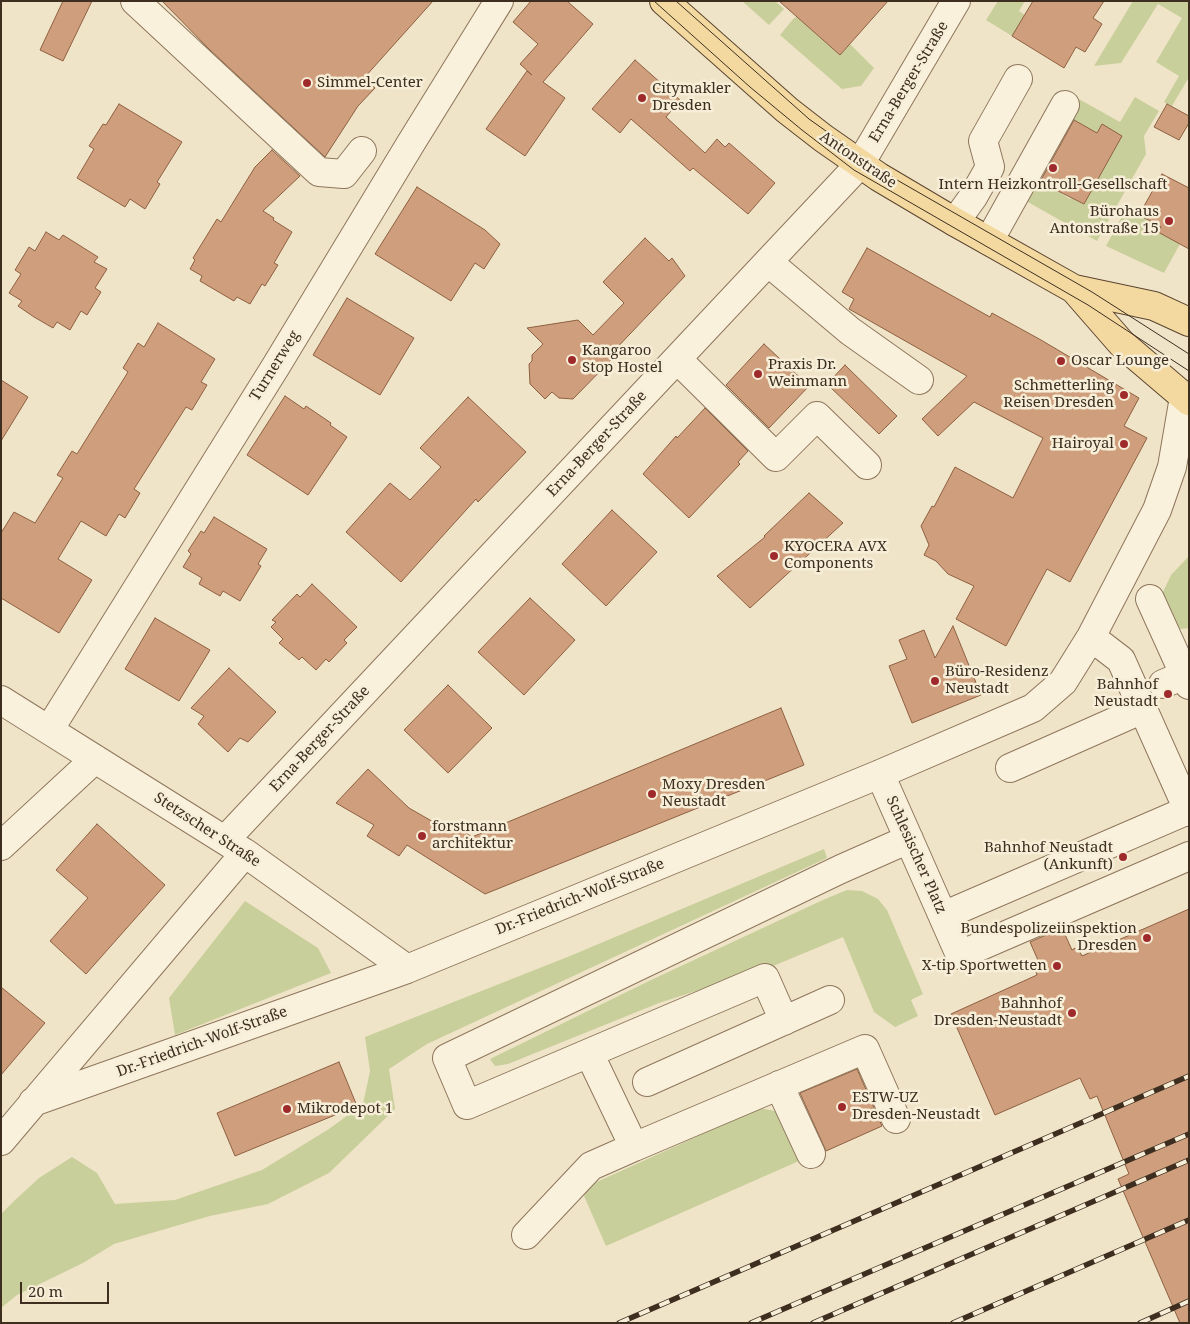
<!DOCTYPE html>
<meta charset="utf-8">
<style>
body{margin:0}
#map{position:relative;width:1190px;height:1324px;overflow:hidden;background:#f0e4c8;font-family:"Noto Serif",serif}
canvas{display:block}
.frame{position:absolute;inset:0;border:2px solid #3d2e20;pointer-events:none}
.scale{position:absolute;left:20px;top:1282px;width:89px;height:22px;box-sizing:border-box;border:2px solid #3d2e20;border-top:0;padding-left:6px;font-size:15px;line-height:18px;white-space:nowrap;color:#3d2e20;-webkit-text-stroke:4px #f7eed8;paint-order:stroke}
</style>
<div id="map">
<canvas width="1190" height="1324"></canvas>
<div class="frame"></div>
<div class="scale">20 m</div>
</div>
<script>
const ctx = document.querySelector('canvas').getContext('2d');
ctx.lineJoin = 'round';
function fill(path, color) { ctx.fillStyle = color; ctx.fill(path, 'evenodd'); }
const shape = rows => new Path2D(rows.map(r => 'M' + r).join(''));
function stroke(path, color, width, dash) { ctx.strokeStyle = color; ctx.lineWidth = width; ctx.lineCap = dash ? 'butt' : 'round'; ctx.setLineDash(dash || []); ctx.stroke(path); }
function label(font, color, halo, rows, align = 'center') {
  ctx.font = font + ' "Noto Serif",serif'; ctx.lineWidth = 5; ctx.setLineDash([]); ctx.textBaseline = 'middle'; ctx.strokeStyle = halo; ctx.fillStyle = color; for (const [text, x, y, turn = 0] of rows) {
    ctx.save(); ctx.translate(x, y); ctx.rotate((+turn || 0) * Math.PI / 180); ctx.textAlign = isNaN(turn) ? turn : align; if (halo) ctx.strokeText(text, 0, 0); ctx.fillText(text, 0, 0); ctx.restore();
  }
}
fill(shape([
 [742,1,775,1,784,9,769,25],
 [998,1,1025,1,1019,11,1025,15,1012,36,986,20],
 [1133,1,1189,1,1189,77,1172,106,1164,102,1179,76,1156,62,1182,18,1158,4,1121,63,1094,66],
 [797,17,840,55,850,44,874,68,861,86,842,89,780,35,794,18],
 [1135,97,1159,111,1144,136,1146,154,1097,241,1019,197,1032,175,1070,199,1071,198,1084,204,1120,134,1102,125,1097,133,1067,116,1077,98,1120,122],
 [1127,207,1161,227,1158,232,1180,244,1164,273,1106,246],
 [1189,556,1189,628,1181,629,1172,627,1162,608,1163,592,1171,575],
 [824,849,827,858,427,1044,389,1069,395,1109,329,1173,268,1204,210,1216,114,1244,83,1263,17,1295,1,1308,1,1214,14,1201,39,1178,72,1157,97,1173,115,1204,175,1200,262,1170,329,1129,363,1104,370,1071,365,1037,570,956],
 [847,890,862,891,878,899,887,910,923,994,911,1000,918,1016,895,1027,874,1012,843,937,773,966,659,1003,508,1064,495,1066,490,1059,651,980,825,899],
 [245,901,318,948,331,973,175,1035,169,998],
 [760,1108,780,1112,799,1161,606,1246,584,1196,590,1185]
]), '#c9cf9b');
const building = shape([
 [63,1,92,1,63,61,40,50,63,1],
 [162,1,433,1,364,78,375,88,358,106,325,157,210,50,162,1],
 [531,1,567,1,593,24,543,82,565,98,525,156,486,129,527,71,532,75,520,64,538,44,513,22,531,1],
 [779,1,888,1,840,55,779,1],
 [1033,1,1104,1,1093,18,1102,24,1093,39,1085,52,1076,47,1064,68,1012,36,1033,1],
 [635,60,680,100,666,117,705,153,717,139,725,147,729,143,775,183,748,214,693,168,690,171,631,119,620,133,592,109,635,60],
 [119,104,182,142,157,182,160,184,145,209,130,199,125,207,77,178,94,149,89,146,103,124,106,125,119,104],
 [1167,104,1189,116,1189,123,1179,140,1154,127,1167,104],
 [1074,120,1097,133,1102,124,1122,136,1084,204,1046,185,1047,183,1041,180,1074,120],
 [272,150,300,176,263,211,274,218,273,220,292,232,274,263,278,265,265,286,262,284,250,304,237,297,234,301,200,281,202,276,190,269,195,260,193,258,217,219,221,222,255,167,272,150],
 [1162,174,1189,188,1189,249,1158,232,1161,227,1139,215,1162,174],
 [417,187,485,230,500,244,484,269,475,263,451,301,375,254,417,187],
 [46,232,59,240,63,235,98,257,94,262,107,269,95,288,101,292,87,315,81,311,70,330,57,322,53,328,34,317,18,306,22,301,9,293,21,274,15,270,29,247,35,251,46,232],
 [645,238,669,261,672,258,685,276,611,354,612,359,573,399,559,398,552,392,545,399,530,384,529,364,532,361,532,355,543,344,527,328,578,320,593,335,624,303,603,282,645,238],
 [867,248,990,317,992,313,1041,340,1139,398,1124,426,1147,438,1070,582,1047,569,1006,646,956,619,974,586,948,574,936,561,924,555,929,545,921,526,932,506,934,507,955,467,1013,498,1043,438,974,402,938,436,922,419,967,376,849,309,854,299,842,292,867,248],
 [347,298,414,338,380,395,313,355,347,298],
 [158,323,215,359,201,382,207,385,192,410,186,407,134,489,140,493,125,518,119,514,106,536,81,521,58,559,92,580,59,633,1,598,1,533,14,512,35,523,63,478,57,475,72,451,77,454,128,372,123,368,138,343,144,347,158,323],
 [764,344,809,386,769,428,726,385,764,344],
 [845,365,897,416,879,434,827,384,845,365],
 [1,380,28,397,1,441,1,380],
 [285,396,304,409,306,406,331,423,330,425,347,437,308,495,247,455,285,396],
 [468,397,526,452,478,502,476,499,401,582,346,532,390,483,410,500,441,467,420,448,468,397],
 [705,408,748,451,738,462,740,464,689,518,643,474,676,436,677,438,705,408],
 [809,493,843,523,750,608,717,576,765,537,764,536,809,493],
 [612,510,657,552,606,606,562,564,612,510],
 [214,517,267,549,258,564,261,566,240,601,223,591,220,596,199,584,202,578,183,567,191,554,188,551,201,531,204,533,214,517],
 [312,584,357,627,344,640,347,643,329,662,326,659,316,670,302,657,299,660,279,643,283,639,271,627,276,622,272,620,297,594,300,597,312,584],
 [530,598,575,640,524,695,478,652,530,598],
 [155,618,210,650,179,701,125,669,155,618],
 [953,626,981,695,912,723,889,666,907,659,899,640,924,630,935,658,953,626],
 [229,668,276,712,248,742,240,738,228,752,198,724,204,716,191,708,229,668],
 [448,685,492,728,448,773,404,730,448,685],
 [781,708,804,765,485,894,407,845,399,856,367,836,374,825,336,803,368,769,409,808,449,831,453,824,472,837,781,708],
 [97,824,165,885,86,974,50,941,88,898,56,870,97,824],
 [1189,909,1189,1323,1180,1323,1118,1179,1129,1174,1097,1096,1090,1099,1080,1078,995,1115,951,1014,1037,975,1035,969,1041,967,1030,942,1062,928,1072,950,1075,948,1077,951,1079,950,1082,956,1189,909],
 [1,987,45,1023,1,1075,1,987],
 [339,1062,357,1106,235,1156,217,1113,339,1062],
 [857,1069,882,1126,826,1151,800,1093,857,1069]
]);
fill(building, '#cf9f7d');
stroke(building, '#8d5f41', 1);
const minor = shape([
 [135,1,319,172,344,174,362,151],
 [955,222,973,197,990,167,983,141,1018,79],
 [989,241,1065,105],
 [768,262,850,331,919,380],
 [677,359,776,457,817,416,867,465],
 [1150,599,1189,685],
 [1091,637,1121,660,1189,812],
 [1163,684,1189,673],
 [1,700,245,853,407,969],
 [49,730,276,366,411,143,499,1],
 [1010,768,1143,709],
 [880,774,960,955,1189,856],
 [225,840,860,164,956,1],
 [1,846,95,759],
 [943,916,1188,810],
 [784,1021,765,978,467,1105,447,1058,841,869,909,839],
 [589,1053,634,1147,865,1049,896,1119],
 [647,1082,830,1000],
 [779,1085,811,1154],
 [33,1102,407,969,880,774,1033,708,1063,682,1091,637,1157,510,1172,467,1184,397],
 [1,1141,245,853],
 [526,1235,591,1166,634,1147]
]);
const major = shape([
 [664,1,787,110,823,138,879,177,955,222,1074,289,1122,344,1189,401],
 [1074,289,1154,306,1189,322]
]);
stroke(minor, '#8d765c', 30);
stroke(major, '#5b4430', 30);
stroke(minor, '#faf1dc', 28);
stroke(major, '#f3d9a0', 28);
stroke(shape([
 [654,1,750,87,802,130,854,170,1088,305,1189,371],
 [676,1,809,119,864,158,897,180,1092,292,1189,354]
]), '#3d2e20', 1);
const rail = shape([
 [619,1323,1189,1076],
 [751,1323,1189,1134],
 [813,1323,1189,1160],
 [953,1323,1189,1220],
 [1140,1323,1189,1301]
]);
stroke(rail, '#3d2e20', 5.5);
stroke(rail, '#f7eed8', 4, [11]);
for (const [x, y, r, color] of [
 [307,83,5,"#9e2a2b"],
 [642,98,5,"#9e2a2b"],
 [1053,168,5,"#9e2a2b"],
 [1169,221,5,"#9e2a2b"],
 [572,360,5,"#9e2a2b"],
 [1061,361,5,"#9e2a2b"],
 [758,374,5,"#9e2a2b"],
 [1124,395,5,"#9e2a2b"],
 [1124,444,5,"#9e2a2b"],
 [774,556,5,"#9e2a2b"],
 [935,681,5,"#9e2a2b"],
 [1168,694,5,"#9e2a2b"],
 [652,794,5,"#9e2a2b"],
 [422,836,5,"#9e2a2b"],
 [1123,857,5,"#9e2a2b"],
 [1147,938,5,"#9e2a2b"],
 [1057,966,5,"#9e2a2b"],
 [1072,1013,5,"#9e2a2b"],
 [842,1107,5,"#9e2a2b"],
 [287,1109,5,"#9e2a2b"]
]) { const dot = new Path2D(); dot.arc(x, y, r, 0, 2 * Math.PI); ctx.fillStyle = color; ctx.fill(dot); stroke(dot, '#f7eed8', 2); }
label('15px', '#3d2e20', '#f7eed8', [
 ["Erna-Berger-Straße",909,82,-59],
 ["Antonstraße",858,160,34],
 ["Turnerweg",275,366,-58],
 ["Erna-Berger-Straße",597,444,-47],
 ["Erna-Berger-Straße",320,739,-47],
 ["Stetzscher Straße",207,830,33],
 ["Schlesischer Platz",916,855,66],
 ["Dr.-Friedrich-Wolf-Straße",580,897,-22],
 ["Dr.-Friedrich-Wolf-Straße",202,1042,-20]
]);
label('15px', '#3d2e20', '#f7eed8', [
 ["Simmel-Center",317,83],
 ["Citymakler",652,89],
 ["Dresden",652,106],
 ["Intern Heizkontroll-Gesellschaft",1053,185,"center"],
 ["Bürohaus",1159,212,"right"],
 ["Antonstraße 15",1159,229,"right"],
 ["Kangaroo",582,351],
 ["Stop Hostel",582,368],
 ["Oscar Lounge",1071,361],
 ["Praxis Dr.",768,365],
 ["Weinmann",768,382],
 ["Schmetterling",1114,386,"right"],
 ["Reisen Dresden",1114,403,"right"],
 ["Hairoyal",1114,444,"right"],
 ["KYOCERA AVX",784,547],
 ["Components",784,564],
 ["Büro-Residenz",945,672],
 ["Neustadt",945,689],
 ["Bahnhof",1158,685,"right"],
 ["Neustadt",1158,702,"right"],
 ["Moxy Dresden",662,785],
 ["Neustadt",662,802],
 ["forstmann",432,827],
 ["architektur",432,844],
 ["Bahnhof Neustadt",1113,848,"right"],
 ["(Ankunft)",1113,865,"right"],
 ["Bundespolizeiinspektion",1137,929,"right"],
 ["Dresden",1137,946,"right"],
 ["X-tip Sportwetten",1047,966,"right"],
 ["Bahnhof",1062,1004,"right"],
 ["Dresden-Neustadt",1062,1021,"right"],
 ["ESTW-UZ",852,1098],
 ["Dresden-Neustadt",852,1115],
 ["Mikrodepot 1",297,1109]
], 'left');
</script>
